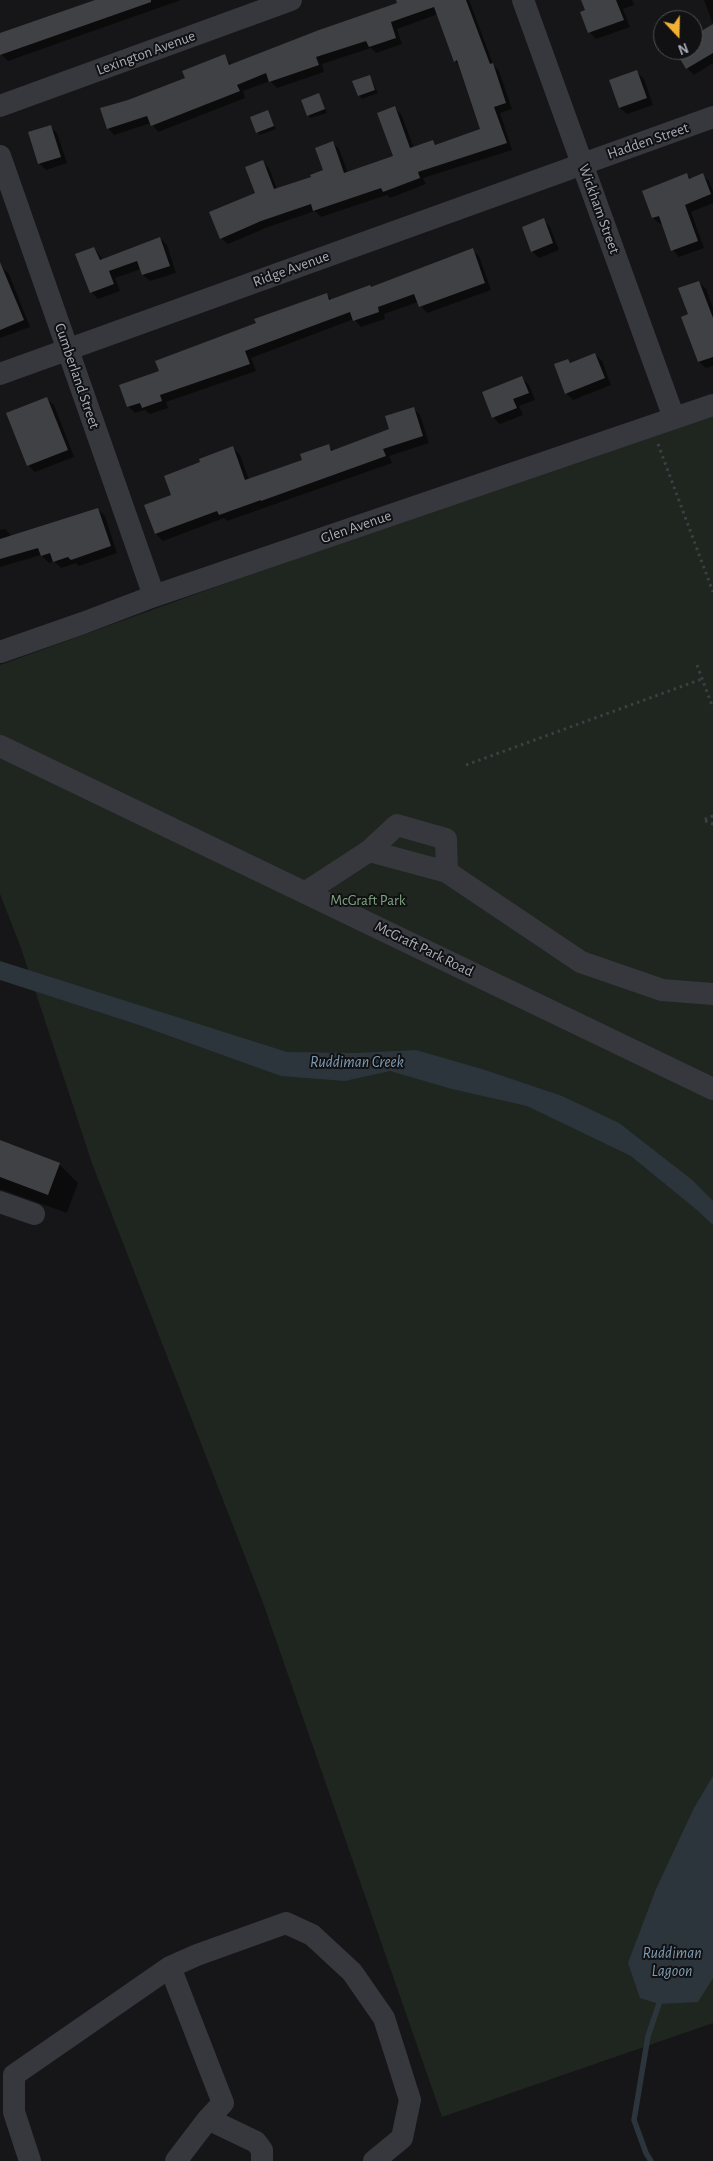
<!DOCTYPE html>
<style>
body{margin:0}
#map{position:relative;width:713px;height:2161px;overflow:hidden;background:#161618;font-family:"Alegreya Sans",sans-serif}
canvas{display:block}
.north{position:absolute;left:653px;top:10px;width:50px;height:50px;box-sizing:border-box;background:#111113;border:1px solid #4d4f55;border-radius:50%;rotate:159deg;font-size:14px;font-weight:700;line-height:20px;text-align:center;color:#a8adb8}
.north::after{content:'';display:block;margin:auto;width:18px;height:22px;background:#f2b134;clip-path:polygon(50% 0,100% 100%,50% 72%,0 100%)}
</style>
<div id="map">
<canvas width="713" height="2161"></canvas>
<div class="north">N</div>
</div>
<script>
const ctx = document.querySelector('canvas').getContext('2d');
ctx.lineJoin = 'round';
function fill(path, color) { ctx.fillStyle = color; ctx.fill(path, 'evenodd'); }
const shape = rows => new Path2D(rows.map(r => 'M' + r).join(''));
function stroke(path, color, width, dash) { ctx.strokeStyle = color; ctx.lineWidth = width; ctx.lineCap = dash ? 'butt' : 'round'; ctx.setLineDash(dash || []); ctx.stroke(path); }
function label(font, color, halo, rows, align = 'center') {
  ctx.font = font + ' "Alegreya Sans",sans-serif'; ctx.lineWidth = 4; ctx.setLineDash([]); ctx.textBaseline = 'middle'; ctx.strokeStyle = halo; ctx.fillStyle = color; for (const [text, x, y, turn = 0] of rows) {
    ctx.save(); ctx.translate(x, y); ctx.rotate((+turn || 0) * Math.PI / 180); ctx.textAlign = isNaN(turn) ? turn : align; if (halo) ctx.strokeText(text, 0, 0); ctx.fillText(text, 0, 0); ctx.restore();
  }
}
fill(shape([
 [713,407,713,2023,442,2117,262,1600,93,1166,21,948,0,894,0,665]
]), '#1e261f');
fill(shape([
 [0,961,287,1052,356,1053,416,1050,485,1070,562,1096,619,1123,691,1179,713,1201,713,1225,697,1210,631,1156,527,1106,452,1089,390,1071,345,1081,281,1076,139,1025,0,980],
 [713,1776,713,1978,698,2002,659,2004,640,1998,628,1963,656,1889,694,1808]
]), '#2c353c');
fill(shape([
 [100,0,181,0,8,61,1,54,0,34],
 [398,0,469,0,493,64,499,71,512,109,500,113,512,150,423,178,426,184,390,198,387,195,321,217,315,211,268,227,228,244,221,238,257,194,262,162,269,168,277,189,313,177,325,171,333,143,339,149,348,173,394,157,394,108,401,114,414,148,433,142,437,145,482,130,461,67,455,61,438,14,397,29,402,44,376,53,371,48,322,64,324,72,277,88,270,81,243,91,245,98,158,132,151,123,114,135,108,128,129,101,186,79,224,55,232,66,399,4],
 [582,0,632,0,634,5,623,9,630,27,596,39,589,32,587,11],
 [704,0,713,0,713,24],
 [713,25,713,63,694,75,687,68,676,50,693,50,693,37],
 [637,72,644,79,653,105,627,114,620,108],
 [370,76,378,93,362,99,359,95],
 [319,95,327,113,311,118,308,115],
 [268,112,276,129,260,135,257,132],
 [50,127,57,133,67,163,46,170,39,163],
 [687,174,691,179,702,175,709,181,713,191,713,203,691,212,704,248,679,257,673,250,663,223,660,224,653,218],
 [544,220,550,227,559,250,539,258,532,251],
 [160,238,167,245,176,273,150,281,143,275,141,269,115,278,120,291,98,299,91,292,94,248,103,260],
 [472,250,479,256,491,290,427,313,418,302,384,314,385,319,361,327,354,319,251,358,256,371,166,402,168,408,150,414,145,410,135,413,128,406,161,371,257,324,326,294,332,300,371,288],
 [2,267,9,274,30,327,0,338,0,268],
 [699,282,706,289,713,308,713,366,706,368,699,362,683,318,690,315],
 [595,354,602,361,611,385,573,400,566,393,568,360,571,363],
 [522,378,529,385,535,400,519,406,523,415,500,424,493,417],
 [47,399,54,405,74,457,35,472,28,465,8,413],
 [413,408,420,415,429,443,389,456,392,463,227,521,224,518,163,541,156,534,146,506,173,496,201,463,233,448,240,455,249,480,303,461,328,446,334,451,390,430],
 [98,509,105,516,117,553,79,566,76,563,61,568,54,561,49,563,41,555,0,567,0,530,5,529,12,536],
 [0,1142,59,1164,78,1183,67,1213,0,1189]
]), '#0007');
stroke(shape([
 [651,2161,646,2153,634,2120,648,2036,661,1998]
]), '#2c353c', 5.5);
fill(shape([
 [95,0,151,0,151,2,0,55,0,33],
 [396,0,466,0,490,64,493,63,506,103,494,107,507,143,418,172,420,178,383,192,381,188,313,211,311,204,261,221,220,239,209,212,255,193,245,167,263,160,274,189,311,177,310,175,323,170,315,148,333,141,344,173,393,156,377,113,395,106,410,148,433,140,435,145,480,129,457,60,454,62,434,7,391,22,396,38,369,47,366,41,316,57,319,65,269,82,266,73,237,85,240,91,151,126,147,116,107,129,100,108,128,100,185,78,182,71,225,54,229,65,319,30,397,3],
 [581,0,616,0,624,20,588,33,580,12,585,10],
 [713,24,713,53,686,69,675,50,693,50,693,36],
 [637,70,647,98,619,108,609,80],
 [370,75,375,90,358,96,352,81],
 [319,93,325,109,307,116,301,100],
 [268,110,274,126,256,133,250,117],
 [51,125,61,157,38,164,28,132],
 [687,173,689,179,703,173,711,194,685,205,698,241,671,251,659,216,652,218,642,191],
 [544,218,553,243,531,252,522,227],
 [160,237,170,266,142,275,137,261,109,271,114,284,90,293,75,254,94,247,100,260],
 [473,248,485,283,419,307,414,294,378,307,379,312,353,321,350,312,245,351,250,364,160,395,162,401,142,408,140,403,127,407,119,385,159,371,155,361,256,323,254,319,327,293,329,300,370,285,371,287],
 [0,262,24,320,0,330],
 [699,281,713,318,713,357,698,362,681,317,688,314,678,288],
 [595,353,605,378,565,394,554,364,568,359,570,363],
 [522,376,529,393,513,399,517,408,492,418,482,392],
 [47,397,68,450,27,466,6,413],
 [414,407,423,436,383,449,386,456,261,501,261,500,219,515,217,511,155,534,144,505,171,495,164,476,200,462,199,459,233,446,245,480,302,460,300,454,329,444,331,451,389,429,385,416],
 [98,508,111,546,71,560,68,557,53,562,50,553,41,556,38,548,0,559,0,539],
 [0,1140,60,1163,48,1195,0,1177]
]), '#404145');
stroke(shape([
 [658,444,713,592],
 [697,665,713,708],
 [466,765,702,679],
 [713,816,703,820,713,824]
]), '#3d3f44', 3, [2.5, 4]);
stroke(shape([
 [523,0,674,418],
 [0,106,291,0],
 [0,156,154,596],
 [0,374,713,117],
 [0,652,83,623,154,596,713,405],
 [0,746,713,1089],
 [369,851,397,825,446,839,447,872],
 [306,892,369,851,447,872,581,962,662,990,713,994],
 [0,1202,34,1214],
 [170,1967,197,1955,286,1923,312,1935,352,1972,384,2018,410,2100,402,2138,374,2161],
 [208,2119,256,2142,262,2150,262,2161],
 [30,2161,14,2112,14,2075,170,1967,223,2103,208,2119,176,2161]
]), '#37383d', 22);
label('15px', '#a8adb8', '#111113', [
 ["Lexington Avenue",146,53,-20],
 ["Hadden Street",648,141,-19],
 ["Wickham Street",599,209,70],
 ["Ridge Avenue",291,269,-20],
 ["Cumberland Street",77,376,71],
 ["Glen Avenue",356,527,-19],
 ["McGraft Park Road",424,949,26]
]);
label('15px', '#7fa381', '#111113', [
 ["McGraft Park",368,900]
]);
label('italic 16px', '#7f9bb3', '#111113', [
 ["Ruddiman Creek",357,1062],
 ["Ruddiman",672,1953],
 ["Lagoon",672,1971]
]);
</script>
